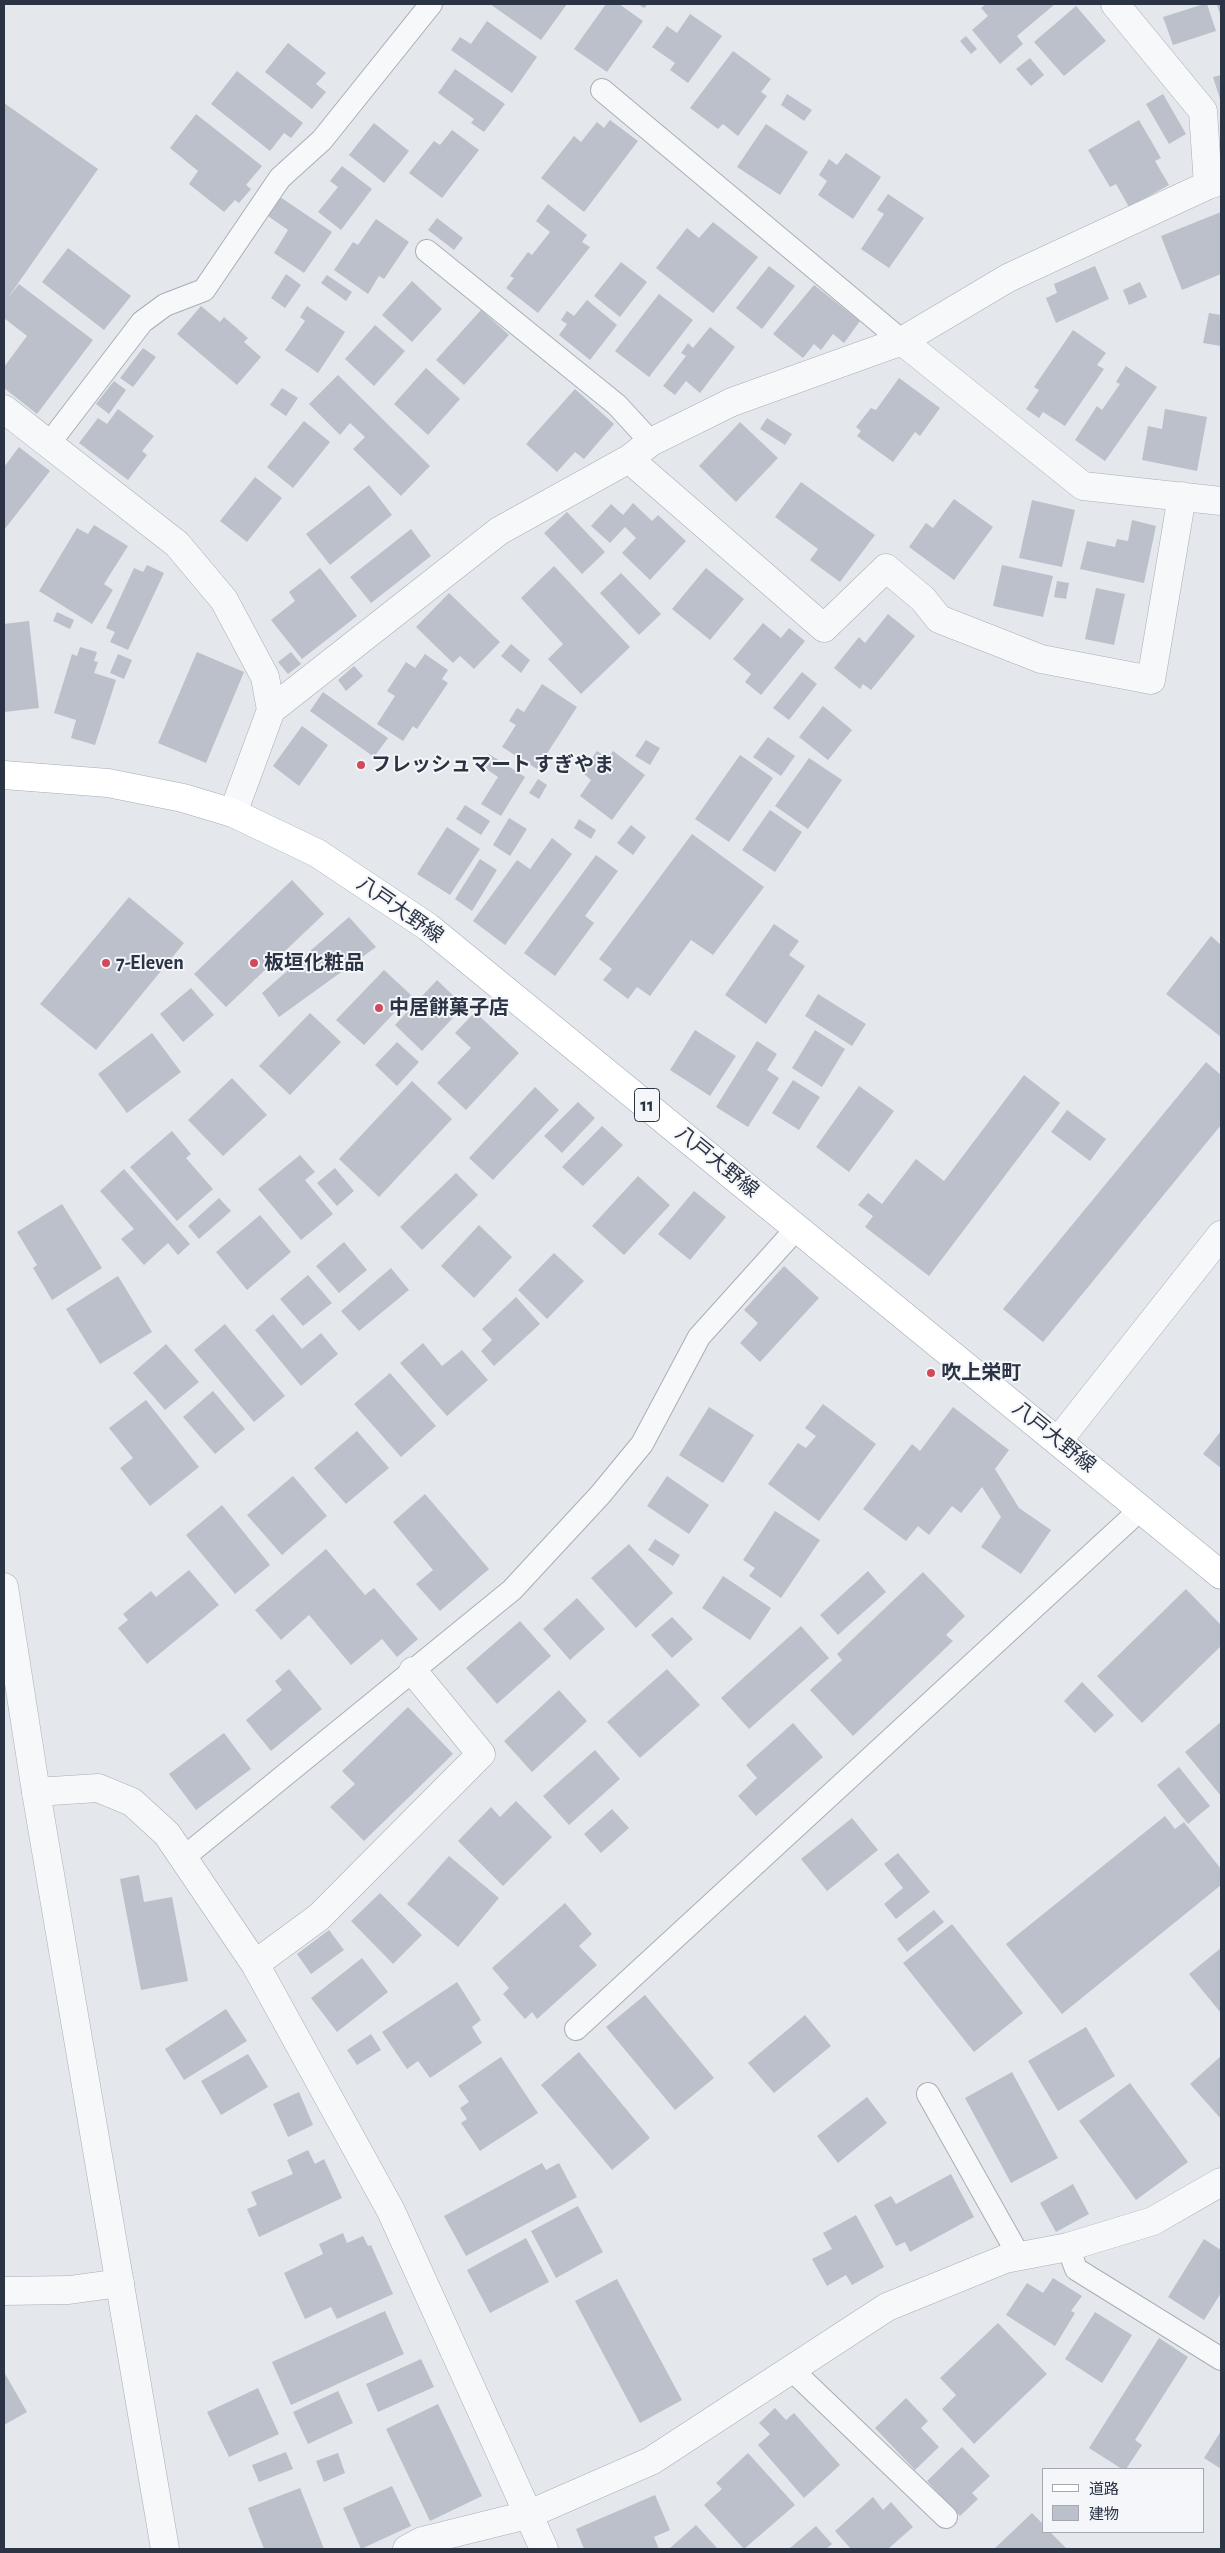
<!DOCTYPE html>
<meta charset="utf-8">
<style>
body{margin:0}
#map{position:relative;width:1225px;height:2553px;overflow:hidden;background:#e4e7ec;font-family:"Alegreya Sans","Noto Sans JP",sans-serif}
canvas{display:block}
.frame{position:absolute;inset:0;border:5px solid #2b3445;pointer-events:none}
.legend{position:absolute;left:1042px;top:2468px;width:162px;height:65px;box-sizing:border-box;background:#f4f6f9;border:1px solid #a4a8b1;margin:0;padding:6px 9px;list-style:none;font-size:15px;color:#2b3445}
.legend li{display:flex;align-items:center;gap:10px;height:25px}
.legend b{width:25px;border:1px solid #a4a8b1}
</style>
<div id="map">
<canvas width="1225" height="2553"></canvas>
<div class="frame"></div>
<ul class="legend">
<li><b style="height:6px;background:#fff"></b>道路</li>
<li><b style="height:14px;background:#bbc0ca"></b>建物</li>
</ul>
</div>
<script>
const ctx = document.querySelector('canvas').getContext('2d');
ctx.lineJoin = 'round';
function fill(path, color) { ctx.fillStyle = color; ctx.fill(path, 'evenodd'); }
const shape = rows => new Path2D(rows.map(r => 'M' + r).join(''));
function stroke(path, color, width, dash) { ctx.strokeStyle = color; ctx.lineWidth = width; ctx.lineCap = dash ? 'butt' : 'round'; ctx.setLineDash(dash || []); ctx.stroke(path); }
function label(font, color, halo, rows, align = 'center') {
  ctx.font = font + ' "Alegreya Sans","Noto Sans JP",sans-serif'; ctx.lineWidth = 4; ctx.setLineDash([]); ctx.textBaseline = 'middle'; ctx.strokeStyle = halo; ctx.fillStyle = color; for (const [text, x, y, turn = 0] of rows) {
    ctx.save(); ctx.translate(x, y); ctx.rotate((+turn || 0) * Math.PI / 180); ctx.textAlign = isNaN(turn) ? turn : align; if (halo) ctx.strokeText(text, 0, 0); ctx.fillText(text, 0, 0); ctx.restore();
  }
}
fill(shape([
 [490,4,567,4,541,40],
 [606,4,619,4,643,21,607,72,574,49],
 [638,4,648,4,644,8],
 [986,4,1055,4,1017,36,1023,44,1000,64,972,30,988,16,981,8],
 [1204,4,1207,4,1216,31,1173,45,1163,17],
 [1220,4,1221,4,1221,17,1217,5],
 [1076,6,1106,41,1064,76,1034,42],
 [690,14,722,36,688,83,670,70,675,63,652,47,667,26,677,33],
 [487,21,537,57,512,93,451,50,460,37,471,44],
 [966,36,977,49,971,54,960,41],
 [288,43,326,73,316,84,326,92,312,109,265,72],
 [733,51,771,79,761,92,767,96,738,136,723,124,718,129,690,108],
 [1030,58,1044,75,1031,86,1016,69],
 [455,69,505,104,484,132,471,123,474,119,438,93],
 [237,71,303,123,291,138,284,133,270,151,211,104],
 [1221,75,1221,102,1213,77],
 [787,94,812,110,804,121,781,105],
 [1163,94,1186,134,1169,144,1146,104],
 [4,103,98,169,7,299,19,284,93,340,37,414,4,388,4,367,27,336,4,318],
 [196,114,262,166,246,185,251,189,239,203,235,200,224,212,189,184,198,171,170,148],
 [610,120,638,141,584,212,541,178,574,136,581,142,597,122,604,128],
 [1139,120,1161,158,1155,161,1169,185,1129,207,1116,184,1110,187,1088,150],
 [374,123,409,151,384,183,349,155],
 [766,124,808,152,780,195,737,167],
 [452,130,479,150,442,198,409,173,434,141,440,145],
 [846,153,881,177,853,219,818,195,827,181,819,175,829,159,837,165],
 [342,166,372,189,341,230,318,212,338,187,330,181],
 [888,194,924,218,889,268,861,249,884,214,877,210],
 [280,197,332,232,304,273,274,253,288,230,268,216],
 [548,204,587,235,582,242,590,247,538,313,506,288,514,278,510,276,528,252,532,255,550,232,536,221],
 [1221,212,1221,274,1182,290,1161,236],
 [437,218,463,238,454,250,428,230],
 [376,219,409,242,384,279,379,276,368,294,334,270,353,242,358,245],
 [713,222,758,257,713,313,656,268,687,228,699,238],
 [68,248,131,296,104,330,42,282],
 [621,262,647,282,620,317,594,296],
 [769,266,795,286,762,329,736,308],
 [1095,266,1109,299,1056,323,1046,298,1057,293,1054,284],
 [286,274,301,285,285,308,271,298],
 [327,275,352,292,346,301,321,283],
 [412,281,442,309,412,342,382,315],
 [1140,282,1147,297,1129,305,1123,290],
 [814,285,860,321,844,343,833,334,821,350,814,344,803,358,773,334],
 [659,294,693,320,649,377,615,351],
 [587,300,617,325,590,360,559,335,567,324,561,320,567,311,574,316],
 [201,306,220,322,224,317,248,338,244,342,261,357,237,385,177,334],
 [307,306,345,332,318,373,285,350,305,321,300,317],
 [481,310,509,335,464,385,436,360],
 [1209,313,1221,315,1221,346,1203,343],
 [375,325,405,351,374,386,345,359],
 [710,327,735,347,700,393,686,381,675,395,663,386,686,356,681,353,688,343,693,348],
 [1073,330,1106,353,1097,365,1104,369,1065,426,1043,412,1039,418,1026,409,1039,390,1034,387],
 [143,348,156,357,133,387,120,378],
 [1126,366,1157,387,1105,461,1075,440,1097,406,1102,410,1120,384,1116,382],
 [426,368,460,399,428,435,394,404],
 [338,375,430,466,401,496,353,449,365,437,350,423,340,435,309,404],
 [899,378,940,408,920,436,915,432,893,462,857,436,861,431,856,427,871,408,876,410],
 [114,381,126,390,109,414,96,404],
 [282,388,298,398,286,416,270,405],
 [575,389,614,424,584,459,575,452,557,472,526,444],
 [118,409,154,436,142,451,147,455,128,480,79,443,98,418,107,424],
 [1165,409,1207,417,1197,471,1142,460,1148,426,1162,429],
 [767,418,792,434,785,445,760,429],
 [304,421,330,442,293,488,267,467],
 [740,422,778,458,736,502,699,466],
 [19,447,50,471,4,530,4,467],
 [255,477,282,498,247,542,220,521],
 [801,482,875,535,840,582,810,560,818,549,775,517],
 [369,485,392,515,330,565,306,534],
 [954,499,993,527,954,580,909,547,926,523,933,528],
 [1032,500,1075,510,1062,567,1019,558],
 [633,503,652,521,658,515,686,541,650,580,622,553,636,538,625,527,610,543,591,526,611,504,623,515],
 [567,512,605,552,582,574,544,533],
 [1132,520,1156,526,1144,583,1080,569,1087,541,1115,547,1117,539,1128,541],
 [94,525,128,546,104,584,113,590,92,624,39,591,77,528,88,534],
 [411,529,431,556,371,603,350,577],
 [147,565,164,573,128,650,110,642,115,632,106,628,134,568,143,572],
 [1002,565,1053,576,1043,617,993,606],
 [554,566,630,647,581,694,548,659,563,644,521,598],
 [320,568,357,616,302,659,271,620,295,601,289,592],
 [706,568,744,599,710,640,672,609],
 [621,573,661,614,639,635,600,593],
 [1057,581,1069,583,1066,599,1054,597],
 [1096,588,1125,594,1114,645,1085,639],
 [449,593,500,642,474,669,460,656,453,663,416,627],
 [57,612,74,620,70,629,53,621],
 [888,614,915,636,871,690,863,684,860,689,834,668,859,637,865,643],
 [29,621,39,708,4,712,4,624],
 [763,623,781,638,789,628,805,641,761,695,745,682,751,674,733,659],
 [511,644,530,660,521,673,501,656],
 [80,647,97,652,94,661,98,662,94,673,116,680,95,745,71,738,76,720,54,713,72,654,77,656],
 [197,652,244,672,206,763,158,743],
 [291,652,301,664,288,674,278,662],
 [118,654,132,660,124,679,110,673],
 [425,654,448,670,442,679,448,683,417,729,413,726,403,741,377,724,395,696,387,691,406,662,415,668],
 [354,666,363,676,346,691,338,680],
 [802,672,817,684,789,720,773,708],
 [542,684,577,707,537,769,502,747,516,725,509,721,517,708,524,712],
 [323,692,388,738,374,757,310,711],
 [823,706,852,730,828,760,799,737],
 [302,726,328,745,299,786,273,766],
 [768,737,795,756,781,776,753,757],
 [646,740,660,748,650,765,635,756],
 [597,751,608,758,613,751,645,775,612,820,580,796,591,780,582,772],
 [489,754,525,777,501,816,481,804,498,777,482,766],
 [740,755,773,778,729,842,695,819],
 [809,758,842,780,808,829,775,806],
 [538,779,547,785,539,799,529,793],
 [465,805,490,821,481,835,456,819],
 [770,810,802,832,775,872,742,850],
 [509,818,527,829,510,856,493,845],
 [579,819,596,830,591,839,574,828],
 [631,825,646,837,633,855,617,843],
 [447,827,480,849,450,895,417,874],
 [692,834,764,887,713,955,691,940,650,996,637,987,628,999,603,980,612,969,599,959],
 [552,838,572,854,505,945,473,921,517,860,530,869],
 [596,855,618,871,585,916,594,923,555,976,524,953],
 [480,859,497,870,472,911,455,899],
 [292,880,324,914,226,1007,194,974],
 [129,897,184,943,96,1050,40,1004],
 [349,917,376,947,279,1017,262,993],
 [774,924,799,941,789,955,805,966,766,1024,725,995],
 [1211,936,1221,945,1221,1037,1166,994],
 [384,970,411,995,364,1045,336,1020],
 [437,980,464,1006,422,1051,395,1025],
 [191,988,214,1015,183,1042,160,1014],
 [818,994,866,1024,852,1046,805,1016],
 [475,1012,519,1053,466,1110,437,1083,471,1048,455,1033],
 [310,1013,341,1042,290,1095,259,1066],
 [695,1030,736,1056,710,1096,670,1070],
 [815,1030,845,1049,822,1087,792,1068],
 [152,1033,181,1072,127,1113,98,1074],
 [757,1041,777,1054,767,1070,779,1078,748,1127,716,1107],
 [397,1042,419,1062,397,1086,375,1065],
 [1206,1062,1221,1075,1221,1125,1043,1342,1003,1309],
 [1024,1075,1060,1103,929,1276,865,1227,873,1216,858,1205,868,1193,882,1204,916,1159,944,1181],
 [232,1078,267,1115,223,1156,188,1120],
 [793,1080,820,1097,799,1130,772,1113],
 [412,1081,452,1119,379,1197,339,1159],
 [859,1086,894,1111,849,1172,816,1147],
 [535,1087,559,1110,493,1180,469,1158],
 [578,1102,595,1118,562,1153,544,1136],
 [1067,1110,1106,1139,1090,1161,1051,1132],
 [602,1126,623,1145,583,1186,562,1167],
 [172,1131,191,1154,186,1158,213,1189,177,1221,130,1167],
 [300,1155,315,1172,305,1180,333,1214,301,1240,258,1189],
 [335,1168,354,1191,337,1206,317,1183],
 [124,1169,190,1244,178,1255,168,1243,144,1265,121,1239,134,1229,100,1191],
 [456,1173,478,1195,422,1250,400,1227],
 [638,1176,670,1205,624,1255,592,1226],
 [694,1191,726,1217,690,1260,658,1234],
 [219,1198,231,1211,199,1239,188,1226],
 [62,1204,102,1268,52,1300,33,1268,37,1265,17,1232],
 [260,1215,291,1252,247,1290,216,1252],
 [479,1225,512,1257,474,1298,441,1266],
 [344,1242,367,1270,339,1293,316,1266],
 [554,1253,584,1281,547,1319,518,1290],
 [784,1266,819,1298,760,1362,740,1343,758,1323,744,1310],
 [391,1268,409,1290,359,1331,341,1311],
 [308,1275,332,1303,303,1326,280,1299],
 [118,1276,152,1332,100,1364,66,1309],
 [516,1297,540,1324,494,1366,481,1351,492,1340,482,1329],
 [273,1314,302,1349,321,1333,338,1354,301,1386,255,1330],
 [225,1324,285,1396,254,1422,194,1350],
 [423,1343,442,1366,462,1350,488,1380,447,1416,400,1363],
 [166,1344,199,1382,165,1410,133,1373],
 [390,1373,436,1426,401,1457,354,1404],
 [213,1391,245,1429,215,1454,183,1417],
 [146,1400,199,1467,150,1506,120,1468,133,1458,109,1428],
 [823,1404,876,1444,819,1521,768,1484,798,1443,806,1448,816,1436,805,1428],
 [709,1407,754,1435,723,1483,679,1455],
 [953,1407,1009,1450,995,1469,1019,1508,1051,1530,1021,1574,981,1547,1001,1517,982,1487,961,1513,952,1506,929,1535,918,1526,906,1541,863,1509,912,1444,920,1451],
 [357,1431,389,1468,346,1504,314,1468],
 [1221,1431,1221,1468,1203,1454],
 [293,1476,327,1516,282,1555,247,1515],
 [667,1476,709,1505,689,1534,647,1506],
 [425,1494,489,1569,440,1611,416,1584,433,1570,393,1522],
 [222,1505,270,1565,235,1594,186,1535],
 [775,1511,820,1540,781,1598,749,1576,755,1568,743,1560],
 [655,1539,680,1555,673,1566,648,1550],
 [629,1544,673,1593,636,1628,591,1578],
 [326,1549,365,1595,374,1588,418,1639,397,1657,382,1639,351,1665,309,1615,281,1640,255,1610],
 [189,1570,219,1605,147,1664,118,1628,128,1620,123,1614,151,1591,156,1597],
 [868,1571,886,1592,838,1635,820,1615],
 [923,1572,965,1616,946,1635,953,1641,853,1736,810,1690,842,1660,837,1654],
 [723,1576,771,1608,750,1640,702,1608],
 [1186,1589,1221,1625,1221,1646,1142,1723,1097,1676],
 [577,1598,605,1629,570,1660,543,1629],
 [672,1617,693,1639,672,1658,651,1635],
 [520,1621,551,1656,497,1704,466,1668],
 [801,1626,829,1658,749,1729,721,1698],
 [289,1669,322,1709,271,1751,246,1720,282,1690,275,1681],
 [667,1669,700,1705,640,1758,607,1722],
 [1082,1682,1114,1715,1095,1733,1064,1701],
 [559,1690,587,1721,532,1772,504,1741],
 [408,1707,453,1754,364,1841,330,1807,355,1784,342,1771],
 [1221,1722,1221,1796,1185,1752],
 [793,1723,823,1757,756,1816,738,1796,757,1778,746,1765],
 [224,1733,251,1769,196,1810,169,1774],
 [595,1750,620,1779,569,1825,543,1796],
 [1179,1767,1210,1806,1188,1824,1157,1785],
 [516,1801,552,1837,503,1886,458,1841,491,1807,500,1817],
 [612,1809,629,1828,601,1853,584,1834],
 [1165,1816,1175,1829,1184,1822,1221,1869,1221,1885,1062,2014,1006,1944],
 [852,1818,878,1850,827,1891,801,1859],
 [898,1853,930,1892,896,1919,884,1904,903,1888,884,1864],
 [449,1856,499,1898,458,1947,407,1904],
 [139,1875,144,1902,172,1897,188,1981,141,1990,120,1879],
 [380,1893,422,1935,393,1964,351,1921],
 [565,1903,592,1934,579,1946,597,1965,537,2019,532,2012,525,2019,503,1994,509,1988,492,1968],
 [934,1910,944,1922,907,1952,897,1939],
 [952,1924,1023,2013,974,2052,903,1963],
 [329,1930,344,1950,311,1974,297,1954],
 [1221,1948,1221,2013,1189,1974],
 [362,1958,388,1992,337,2032,311,1998],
 [457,1982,481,2020,472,2027,482,2043,430,2078,418,2061,407,2069,382,2032],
 [645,1995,714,2078,675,2110,606,2027],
 [226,2009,247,2041,184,2080,165,2049],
 [805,2015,831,2046,774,2093,748,2063],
 [1086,2027,1115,2076,1058,2111,1028,2061],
 [371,2034,381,2050,357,2065,347,2050],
 [579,2052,650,2138,612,2170,541,2085],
 [248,2054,268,2087,221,2115,201,2081],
 [1221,2056,1221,2119,1190,2084],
 [501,2057,538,2113,480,2151,461,2123,467,2119,460,2108,469,2102,458,2086],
 [1012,2072,1058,2158,1011,2183,965,2098],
 [1130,2083,1188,2162,1136,2200,1079,2121],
 [299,2092,313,2125,288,2137,273,2104],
 [867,2097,887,2123,838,2163,817,2136],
 [308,2150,315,2164,324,2159,342,2198,259,2237,247,2209,257,2205,251,2192,293,2174,287,2160],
 [542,2163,546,2170,559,2163,577,2197,466,2256,444,2216],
 [951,2174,974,2217,910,2252,905,2242,896,2246,874,2205,891,2196,896,2204],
 [1073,2184,1089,2214,1056,2232,1040,2203],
 [578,2206,603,2252,556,2278,531,2231],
 [856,2215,884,2267,852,2285,846,2275,827,2286,812,2259,832,2249,823,2233],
 [343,2233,347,2243,363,2236,368,2246,371,2245,393,2294,337,2319,331,2307,305,2319,284,2273,323,2254,319,2244],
 [526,2238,549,2282,490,2313,467,2270],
 [1204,2239,1221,2250,1221,2293,1204,2320,1168,2297],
 [1053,2278,1082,2296,1071,2311,1075,2313,1055,2346,1006,2315,1027,2283,1043,2293],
 [617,2279,682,2400,640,2423,575,2301],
 [385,2311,404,2354,291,2405,272,2362],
 [1095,2312,1132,2335,1102,2383,1065,2359],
 [998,2323,1047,2374,974,2444,942,2409,956,2395,940,2378],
 [1159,2338,1188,2357,1135,2440,1142,2445,1126,2469,1122,2469,1089,2448],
 [421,2359,434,2387,378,2412,366,2384],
 [4,2372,27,2412,4,2425],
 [258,2388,279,2434,229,2457,207,2412],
 [338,2391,353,2423,308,2444,293,2412],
 [906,2398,928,2421,921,2428,939,2447,915,2470,875,2428],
 [438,2404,482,2496,430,2521,386,2429],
 [775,2408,786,2420,794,2413,840,2465,804,2498,758,2445,770,2434,759,2423],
 [1221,2431,1221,2469,1204,2458],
 [962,2447,990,2476,972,2493,978,2499,960,2516,927,2481],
 [286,2452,293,2469,259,2482,252,2465],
 [338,2453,345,2473,324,2482,316,2461],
 [748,2453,795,2505,744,2549,704,2505,722,2489,716,2483],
 [392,2486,411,2526,361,2549,343,2508],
 [300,2488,324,2549,264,2549,248,2508],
 [655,2495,670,2530,654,2537,659,2549,584,2549,576,2529],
 [873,2497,883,2510,891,2502,913,2527,888,2549,851,2549,835,2531],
 [1032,2513,1044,2525,1044,2532,1050,2532,1067,2549,994,2549],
 [696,2525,718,2549,669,2549],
 [816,2526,832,2544,826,2549,789,2549]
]), '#bbc0ca');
const service = shape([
 [602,90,902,341],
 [427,251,617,405,651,442],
 [48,445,142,322,165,305,204,290,280,178,322,140,431,4],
 [183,1858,512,1590,600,1495,642,1444,699,1337,797,1228],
 [576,2029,1141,1509],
 [928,2094,1019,2256],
 [1068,2247,1076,2269,1221,2359],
 [791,2369,946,2517]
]);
const minor = shape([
 [1115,4,1203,111,1208,185],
 [902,341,1083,486,1221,501],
 [4,409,177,544,224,600,265,677,271,710],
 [629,459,824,628,886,568,923,599,939,619,1041,659,1151,680,1182,496],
 [233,813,271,710,499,531,629,459,651,442,732,402,902,341,1008,278,1208,185,1221,181],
 [1058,1441,1221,1235],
 [36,1792,98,1788,132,1802,167,1834,255,1964,391,2211,544,2549],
 [255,1964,319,1917,481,1754,413,1671],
 [4,2291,69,2290,120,2283],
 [407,2549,422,2541,527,2515,651,2461,887,2307,1005,2259,1068,2247,1153,2221,1221,2182]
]);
const tertiary = shape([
 [4,1587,36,1792,165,2549]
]);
const primary = shape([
 [4,775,108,783,183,798,233,813,317,853,428,927,1221,1575]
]);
stroke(service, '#a9aeb7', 24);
stroke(minor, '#a9aeb7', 29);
stroke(tertiary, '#a9aeb7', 29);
stroke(primary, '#a3abb8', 29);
stroke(service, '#f7f8fa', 22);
stroke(minor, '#f7f8fa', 28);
stroke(tertiary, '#f7f8fa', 28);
stroke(primary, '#fff', 28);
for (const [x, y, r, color] of [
 [361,765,5,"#d1495b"],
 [106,963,5,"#d1495b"],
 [254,963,5,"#d1495b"],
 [379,1008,5,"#d1495b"],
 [931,1373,5,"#d1495b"]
]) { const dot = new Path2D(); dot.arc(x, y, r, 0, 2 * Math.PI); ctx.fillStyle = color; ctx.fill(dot); stroke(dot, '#f4f6f9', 2); }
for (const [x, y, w] of [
 [647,1105,25]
]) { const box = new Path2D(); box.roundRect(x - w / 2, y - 16.5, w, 33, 4); ctx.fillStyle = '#f4f6f9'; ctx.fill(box); stroke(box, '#2b3445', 1); }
label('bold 19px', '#2b3445', null, [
 ["11",647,1105]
]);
label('bold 20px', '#2b3445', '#f4f6f9', [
 ["フレッシュマート すぎやま",371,765],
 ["7-Eleven",116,963],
 ["板垣化粧品",264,963],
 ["中居餅菓子店",389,1008],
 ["吹上栄町",941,1373]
], 'left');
label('20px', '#2b3445', '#f4f6f9', [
 ["八戸大野線",400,910,35],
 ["八戸大野線",717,1162,39],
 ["八戸大野線",1054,1437,39]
]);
</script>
